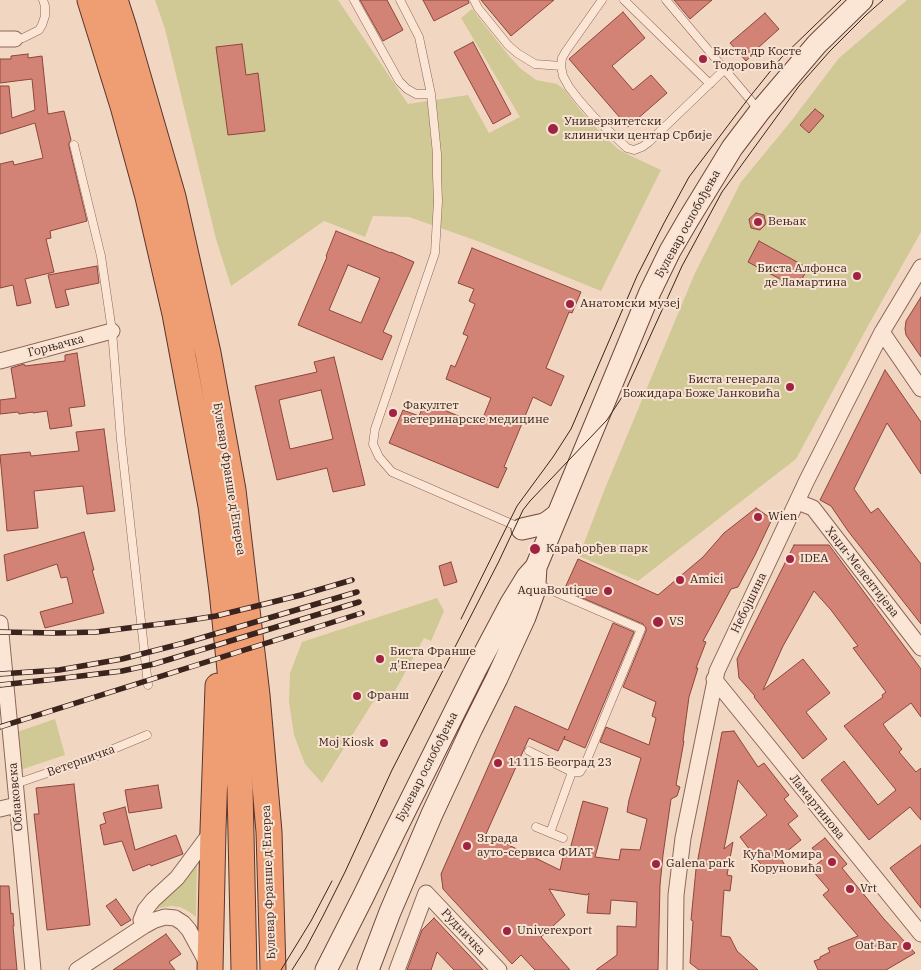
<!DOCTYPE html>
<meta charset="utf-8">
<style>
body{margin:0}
canvas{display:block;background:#f1d7c2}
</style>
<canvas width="921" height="970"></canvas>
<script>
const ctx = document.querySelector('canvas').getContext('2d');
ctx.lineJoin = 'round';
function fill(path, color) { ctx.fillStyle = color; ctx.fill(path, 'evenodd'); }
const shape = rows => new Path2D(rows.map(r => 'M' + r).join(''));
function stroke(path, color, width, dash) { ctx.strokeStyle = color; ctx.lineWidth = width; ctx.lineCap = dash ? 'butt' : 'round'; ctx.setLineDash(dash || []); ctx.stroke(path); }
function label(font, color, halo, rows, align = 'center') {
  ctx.font = font + ' "IBM Plex Serif",serif'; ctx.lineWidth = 4; ctx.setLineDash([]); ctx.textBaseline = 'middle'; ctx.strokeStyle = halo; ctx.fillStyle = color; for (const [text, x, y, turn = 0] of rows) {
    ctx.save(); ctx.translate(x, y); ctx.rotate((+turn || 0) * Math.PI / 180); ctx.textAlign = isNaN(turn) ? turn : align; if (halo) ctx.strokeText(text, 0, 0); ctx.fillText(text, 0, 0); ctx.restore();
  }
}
fill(shape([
 [155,0,338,0,408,104,468,95,489,133,520,117,461,18,472,9,509,56,520,68,536,80,557,84,565,90,579,109,605,137,618,149,631,156,661,170,601,291,483,243,409,217,373,216,365,237,324,221,231,286,216,239,165,29],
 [907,0,921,0,921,232,869,324,796,459,638,581,579,556,606,486,695,273,741,182,792,120,839,58],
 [437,598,444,611,431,641,424,638,395,691,373,702,322,783,305,764,294,735,289,702,290,673,302,642],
 [55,719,65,755,20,770,17,732],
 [197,865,196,917,188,911,180,907,172,906,163,907,149,912,173,893]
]), '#d0c895');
const building = shape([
 [360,0,387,0,403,30,383,41,360,0],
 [423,0,468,0,469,3,434,21,423,0],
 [481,0,554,0,511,36,481,0],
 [674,0,712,0,690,19,674,0],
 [623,12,645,38,612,66,633,90,651,75,667,93,628,127,569,59,623,12],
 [765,13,779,29,759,47,760,48,746,61,730,43,765,13],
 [473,42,511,114,493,124,454,52,473,42],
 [242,44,246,75,258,73,265,131,228,135,216,47,242,44],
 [28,54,28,58,42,56,48,114,64,111,71,140,69,143,69,146,87,221,50,231,51,238,46,239,54,272,25,279,31,303,17,306,13,285,0,288,0,164,13,161,14,165,43,158,35,123,0,134,0,86,9,86,12,118,35,110,32,79,0,83,0,59,11,59,11,56,28,54],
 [815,109,824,116,809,133,800,125,815,109],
 [756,213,764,215,766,224,760,230,751,228,749,219,756,213],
 [336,231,391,253,391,252,414,262,383,332,392,336,382,360,298,325,327,257,326,256,336,231],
 [348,265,380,278,361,323,329,310,348,265],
 [759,241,808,268,797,288,748,262,759,241],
 [472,248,581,292,572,313,569,312,546,368,564,376,551,406,533,397,504,467,507,468,498,488,389,443,403,410,419,416,425,402,480,425,491,398,446,379,451,365,455,367,468,336,463,334,475,304,469,301,474,289,458,283,472,248],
 [97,266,99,283,65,290,69,305,56,308,48,275,97,266],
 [921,297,921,357,906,335,905,329,906,321,921,297],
 [77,353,85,406,69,408,72,426,50,429,47,411,33,413,33,412,19,414,18,412,0,414,0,400,16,398,11,368,24,364,25,366,65,361,65,355,77,353],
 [334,357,365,485,333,492,327,468,277,480,255,386,317,372,314,362,334,357],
 [321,390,333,439,290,449,279,400,321,390],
 [885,370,921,422,921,474,887,423,854,489,871,513,878,508,921,564,921,624,848,531,831,506,820,500,885,370],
 [104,429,115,511,87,514,83,486,34,491,38,528,7,531,0,455,30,452,31,456,79,451,76,432,104,429],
 [756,508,772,519,755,555,738,587,731,589,703,641,706,642,696,668,698,668,689,697,683,741,684,741,676,785,680,787,677,796,671,799,663,855,660,885,658,970,596,970,617,955,617,926,636,927,637,902,611,900,610,914,587,913,589,893,587,895,549,889,565,915,541,937,570,970,535,970,521,955,512,964,443,889,441,874,515,706,568,730,613,623,634,632,585,748,564,739,565,736,558,751,529,738,486,834,560,870,564,852,569,853,583,801,608,808,595,857,619,860,621,849,640,850,647,819,627,812,629,800,641,758,600,742,606,727,649,745,656,718,652,716,656,702,623,687,646,631,646,628,643,624,564,590,578,559,658,595,703,557,724,533,756,508],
 [84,532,94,570,92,570,104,613,45,628,40,612,73,603,67,577,61,578,57,564,7,581,4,555,84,532],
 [794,545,829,545,921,669,921,717,911,703,883,724,887,730,902,749,899,752,916,772,921,768,921,820,910,807,869,840,821,780,844,761,878,805,896,790,844,726,883,697,882,695,886,692,853,648,858,646,831,610,814,591,783,646,763,690,803,659,830,693,806,712,827,739,803,759,754,697,755,696,739,678,737,659,794,545],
 [451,562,457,582,444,586,439,566,451,562],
 [734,731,758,767,764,763,789,795,784,799,798,816,788,824,801,840,780,857,786,867,773,876,772,873,769,875,740,837,767,815,738,780,724,849,733,842,727,875,732,876,730,891,724,890,721,936,730,937,737,951,758,970,699,970,690,963,693,921,691,920,696,869,722,732,734,731],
 [74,784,90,925,47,930,34,814,39,814,36,788,74,784],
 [158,785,162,808,129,813,125,790,158,785],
 [125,807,135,850,176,835,183,854,151,866,150,864,133,871,122,841,104,845,100,825,106,823,103,813,125,807],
 [825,838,847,864,842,868,884,919,915,953,886,970,818,970,814,961,820,959,820,957,830,952,828,948,858,936,823,895,829,890,811,869,822,860,812,848,825,838],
 [921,845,921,908,890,868,921,845],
 [0,886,9,886,11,914,13,913,14,926,13,926,17,970,0,970,0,886],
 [116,899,131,920,121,926,106,906,116,899],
 [434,918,483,970,454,970,437,952,431,970,407,970,422,930,434,918],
 [166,934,181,954,169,962,175,970,113,970,166,934]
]);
fill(building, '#d28375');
stroke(building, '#8d463b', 1);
const service = shape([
 [354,0,399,81,407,89,416,94,431,94],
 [400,0,419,37,431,94,437,154,437,175,438,201,435,253,375,429,373,444,379,457,392,472,521,528],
 [474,0,478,8,508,45,517,53,535,64,561,66],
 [602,0,566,51,562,58,561,66,563,76,569,87,579,100,593,116,627,148,634,150,642,147,649,142,724,70],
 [624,0,710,84],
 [666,0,758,109],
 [15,39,23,38,39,30,42,25,45,16,45,6,43,0],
 [74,145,101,256,112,331,121,440,148,685],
 [529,751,572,772,580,772,586,762,641,629,537,584],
 [15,784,94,757,147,735],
 [536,827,563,838],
 [550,833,572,772]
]);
const minor = shape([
 [0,39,15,39],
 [882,332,921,389],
 [0,361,112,331],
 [798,502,813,508,921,648],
 [0,623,33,970],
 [714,679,921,934],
 [0,809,17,805],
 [144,926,141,920,145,910,153,900,177,878,212,831],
 [77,970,144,926,155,920,165,917,175,918,183,923,189,930,208,965],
 [397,970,426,893,499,970],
 [675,970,676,895,683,838,717,671,807,480,882,332,921,267]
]);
const secondary = shape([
 [522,529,544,524,549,521,558,514],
 [326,970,363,897,395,831,476,669,511,603,527,577,536,567,650,292,670,251,688,220,732,148,760,111,817,44,862,0],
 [368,970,390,912,432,814,472,728,497,678,525,617,534,592,535,583,536,567]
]);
const trunk = shape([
 [90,0,123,106,148,197,175,314,211,506,222,591,234,710,240,789,244,970],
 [115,0,124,28,173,197,208,353,233,490,257,695,269,832,273,970],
 [210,970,213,830,218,686]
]);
stroke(service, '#8c6657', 9);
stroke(minor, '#8c6657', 17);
stroke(secondary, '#6e473b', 23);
stroke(trunk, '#5a352c', 27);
stroke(service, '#fbe6d6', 8);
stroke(minor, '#fbe6d6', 15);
stroke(secondary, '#fbe6d6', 21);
stroke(trunk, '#ef9d72', 25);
stroke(shape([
 [461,619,517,506,553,457,571,429,637,276,664,223,689,177,748,99,781,58,841,0],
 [281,970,311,921,332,881],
 [292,970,306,948,323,916,345,872,392,770,499,561,523,510,530,501,607,420,624,394,682,266,722,192,799,86,830,51,866,15,883,0]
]), '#3b241d', 1);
const rail = shape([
 [0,632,57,633,96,632,184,621,216,616,301,595,352,580],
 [0,674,59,670,122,659,184,643,357,592],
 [0,685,56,679,122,671,154,664,359,602],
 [0,727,362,613]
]);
stroke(rail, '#3b241d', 5.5);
stroke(rail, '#f8e3d2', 4, [11]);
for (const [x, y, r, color] of [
 [703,59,5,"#a02344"],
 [553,129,6,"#a02344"],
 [758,222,5,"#a02344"],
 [857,276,5,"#a02344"],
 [570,304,5,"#a02344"],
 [790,387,5,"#a02344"],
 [393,413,5,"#a02344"],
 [758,517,5,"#a02344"],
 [535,549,6,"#a02344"],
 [790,559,5,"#a02344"],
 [680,580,5,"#a02344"],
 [608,591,5,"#a02344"],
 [658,622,6,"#a02344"],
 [380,659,5,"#a02344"],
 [357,696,5,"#a02344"],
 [384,743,5,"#a02344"],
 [498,763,5,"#a02344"],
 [467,846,5,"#a02344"],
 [832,862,5,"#a02344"],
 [656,864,5,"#a02344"],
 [850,889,5,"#a02344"],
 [507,931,5,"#a02344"],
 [907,946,5,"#a02344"]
]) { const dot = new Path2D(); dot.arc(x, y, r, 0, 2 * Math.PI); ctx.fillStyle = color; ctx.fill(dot); stroke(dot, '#f8e3d2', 2); }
label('12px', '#3b241d', '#f8e3d2', [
 ["Биста др Косте",713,52],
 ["Тодоровића",713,66],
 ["Универзитетски",564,122],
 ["клинички центар Србије",564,136],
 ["Вењак",768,222],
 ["Биста Алфонса",847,269,"right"],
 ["де Ламартина",847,283,"right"],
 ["Анатомски музеј",580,304],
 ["Биста генерала",780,380,"right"],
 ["Божидара Боже Јанковића",780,394,"right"],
 ["Факултет",403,406],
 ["ветеринарске медицине",403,420],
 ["Wien",768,517],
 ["Карађорђев парк",546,549],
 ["IDEA",800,559],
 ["Amici",690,580],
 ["AquaBoutique",598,591,"right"],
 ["VS",669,622],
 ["Биста Франше",390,652],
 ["д'Епереа",390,666],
 ["Франш",367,696],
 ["Moj Kiosk",374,743,"right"],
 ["11115 Београд 23",508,763],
 ["Зграда",477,839],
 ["ауто-сервиса ФИАТ",477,853],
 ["Кућа Момира",822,855,"right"],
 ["Коруновића",822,869,"right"],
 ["Galena park",666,864],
 ["Vrt",860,889],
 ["Univerexport",517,931],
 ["Oat Bar",897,946,"right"]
], 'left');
label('12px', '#3b241d', '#f8e3d2', [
 ["Булевар ослобођења",688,224,-61],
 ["Горњачка",56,346,-15],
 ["Булевар Франше д'Епереа",229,479,81],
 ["Хаџи-Мелентијева",862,572,52],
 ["Небојшина",749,603,-64],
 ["Ветерничка",81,761,-20],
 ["Булевар ослобођења",427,767,-63],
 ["Облаковска",16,797,-95],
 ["Ламартинова",817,807,51],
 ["Булевар Франше д'Епереа",269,882,-92],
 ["Рудничка",463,932,47]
]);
</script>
